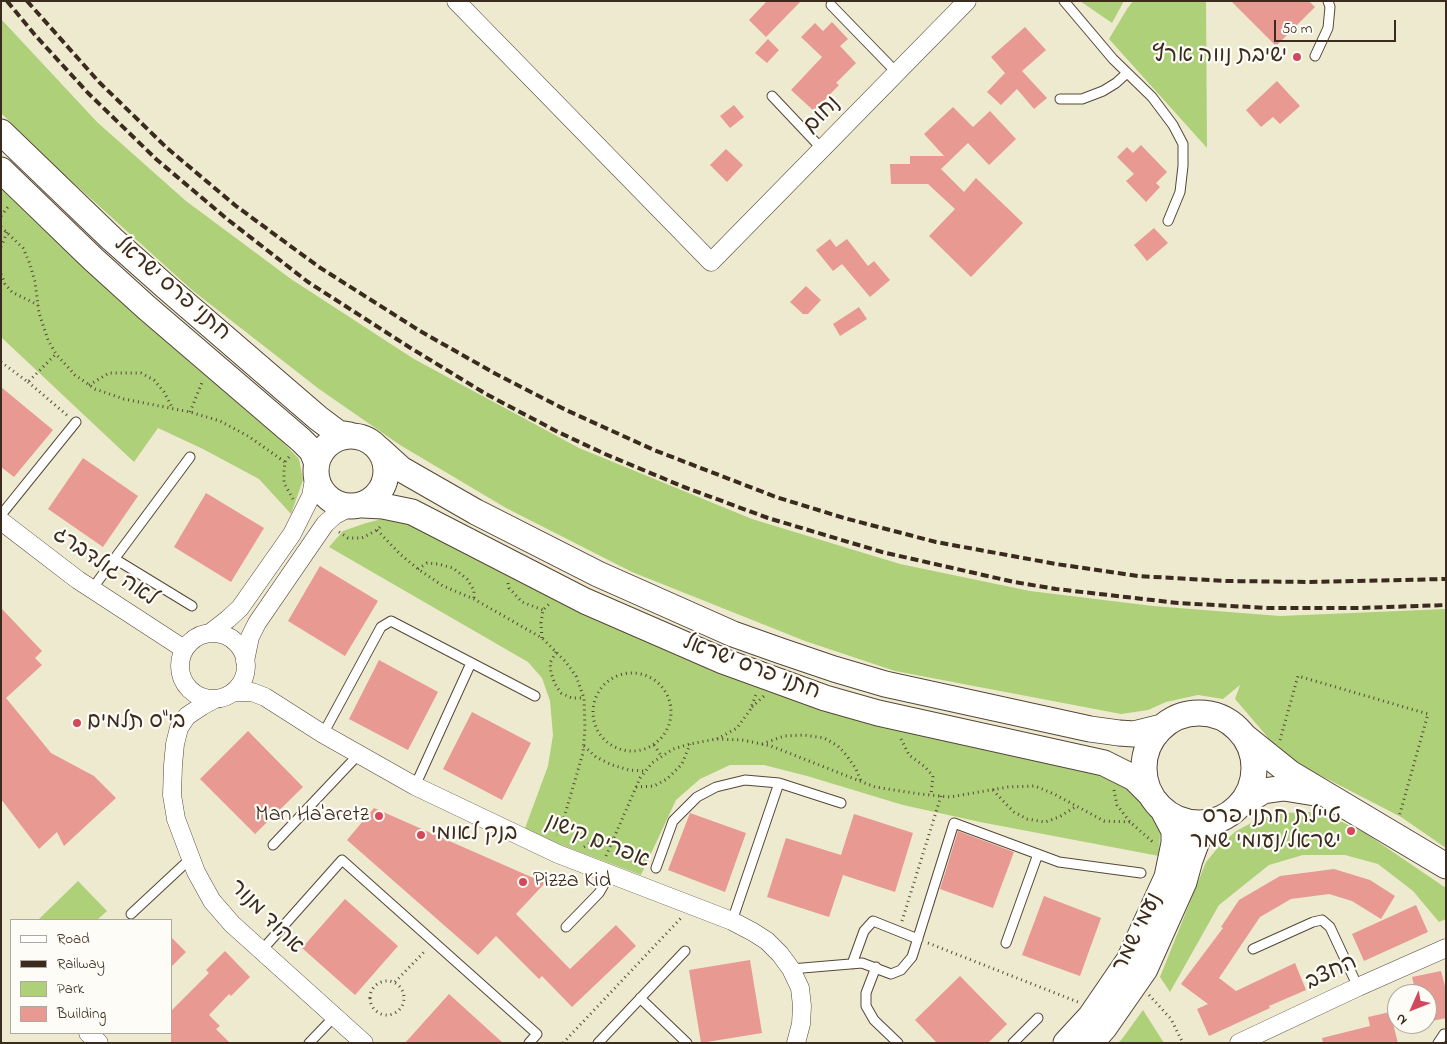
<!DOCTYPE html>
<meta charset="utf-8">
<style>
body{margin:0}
#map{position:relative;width:1447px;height:1044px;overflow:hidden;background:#eeead0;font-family:"Indie Flower",sans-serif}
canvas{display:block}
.frame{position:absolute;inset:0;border:2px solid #3b2a1e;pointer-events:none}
.legend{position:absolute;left:10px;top:919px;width:162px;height:115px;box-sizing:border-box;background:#fdfcf7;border:1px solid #afa8a0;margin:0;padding:6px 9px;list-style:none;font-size:15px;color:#3b2a1e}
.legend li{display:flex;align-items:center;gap:10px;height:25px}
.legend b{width:25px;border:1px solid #afa8a0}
.north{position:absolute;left:1387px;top:984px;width:50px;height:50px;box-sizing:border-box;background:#fdfcf7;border:1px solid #afa8a0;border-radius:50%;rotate:226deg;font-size:14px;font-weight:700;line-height:20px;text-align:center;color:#3b2a1e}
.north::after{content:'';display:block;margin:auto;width:18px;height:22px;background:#d1495b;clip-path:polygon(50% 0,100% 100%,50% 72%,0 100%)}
.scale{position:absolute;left:1274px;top:20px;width:122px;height:22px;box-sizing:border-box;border:2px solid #3b2a1e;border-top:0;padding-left:6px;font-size:15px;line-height:18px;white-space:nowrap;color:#3b2a1e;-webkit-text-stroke:4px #fdfcf7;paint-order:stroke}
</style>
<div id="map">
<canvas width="1447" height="1044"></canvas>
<div class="frame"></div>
<ul class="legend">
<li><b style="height:6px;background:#fff"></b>Road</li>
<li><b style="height:6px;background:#3b2a1e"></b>Railway</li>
<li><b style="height:14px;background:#aed079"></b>Park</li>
<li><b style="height:14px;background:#e89992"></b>Building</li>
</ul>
<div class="north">N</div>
<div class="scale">50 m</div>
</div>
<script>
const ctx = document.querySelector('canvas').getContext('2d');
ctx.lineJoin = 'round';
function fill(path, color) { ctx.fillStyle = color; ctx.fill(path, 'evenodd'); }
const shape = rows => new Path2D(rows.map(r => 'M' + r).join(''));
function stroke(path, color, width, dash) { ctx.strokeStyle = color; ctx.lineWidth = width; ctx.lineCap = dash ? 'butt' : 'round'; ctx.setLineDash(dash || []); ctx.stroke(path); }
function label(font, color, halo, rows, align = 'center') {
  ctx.font = font + ' "Indie Flower","Playpen Sans Hebrew",sans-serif'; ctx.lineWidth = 4.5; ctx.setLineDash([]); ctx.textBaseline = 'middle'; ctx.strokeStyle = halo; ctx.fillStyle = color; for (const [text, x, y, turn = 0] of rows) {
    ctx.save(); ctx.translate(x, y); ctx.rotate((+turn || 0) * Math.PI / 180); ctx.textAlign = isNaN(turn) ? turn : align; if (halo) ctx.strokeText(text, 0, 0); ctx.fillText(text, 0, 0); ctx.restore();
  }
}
fill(shape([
 [1080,1,1124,1,1112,23],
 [1133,1,1206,1,1207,148,1109,39,1127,9],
 [1,19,97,122,186,201,291,279,414,359,579,448,752,519,900,564,1030,591,1153,606,1280,616,1446,609,1446,848,1401,817,1279,754,1265,734,1235,699,1240,685,1223,699,1198,695,1166,702,1148,710,1121,714,895,671,805,641,632,572,506,508,400,445,319,389,192,290,58,169,1,113],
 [1,183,279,438,299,459,303,480,291,514,259,479,203,449,158,428,134,462,1,337],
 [390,517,408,519,631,635,1103,773,1129,787,1152,812,1160,832,1159,856,980,822,903,805,807,776,764,765,730,765,700,779,676,800,641,875,524,831,548,766,553,735,550,701,542,678,528,662,329,547,343,531,366,523],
 [1311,812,1340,821,1365,833,1446,888,1446,919,1439,922,1413,891,1378,864,1345,855,1303,855,1269,865,1219,905,1170,992,1160,977,1206,862,1220,845,1236,831,1255,821,1279,813],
 [78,881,107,911,97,920,38,920],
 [1143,1010,1164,1043,1118,1043,1122,1039]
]), '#aed079');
fill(shape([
 [767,1,801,1,766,37,749,20],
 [1231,1,1309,1,1315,7,1276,46],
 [832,22,848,39,840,46,856,63,836,83,839,85,814,111,791,90,822,57,801,37,815,23,823,31],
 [1025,27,1046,50,1022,71,1047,98,1034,109,1017,89,1001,105,987,92,1005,73,991,57],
 [768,39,779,50,767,63,755,53],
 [1277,81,1300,106,1280,124,1273,117,1261,127,1246,110],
 [734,105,744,117,730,128,720,116],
 [953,107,973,127,990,111,1016,139,989,165,968,143,941,169,964,192,976,178,1023,223,971,277,929,236,955,209,928,184,891,184,890,164,910,164,910,156,944,156,924,134],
 [1141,145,1167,172,1156,183,1160,187,1146,202,1126,181,1134,174,1117,157,1127,147,1133,153],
 [726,149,743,165,727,182,710,165],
 [1154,228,1168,243,1147,261,1134,245],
 [830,239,836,247,847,239,868,266,874,261,890,280,870,297,842,264,833,271,816,250],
 [806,286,821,300,808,314,803,314,790,302],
 [859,307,867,319,840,336,833,324],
 [1,387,53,430,14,477,1,467],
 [83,458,138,496,103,547,48,509],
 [206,493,264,528,231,582,174,547],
 [320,566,378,601,345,656,288,621],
 [1,608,42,651,35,658,42,665,6,698,51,753,94,776,116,798,64,846,57,832,39,849,1,799],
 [379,660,438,692,408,750,349,719],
 [472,712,531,743,502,800,443,769],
 [248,731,303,787,255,834,200,779],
 [374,808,545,883,516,914,570,969,616,925,636,946,572,1007,542,976,539,979,496,936,478,955,347,840],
 [690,813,746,833,725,892,668,870],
 [854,814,913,833,895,892,843,875,829,917,767,897,786,838,841,855],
 [958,831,1014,852,993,908,940,889],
 [1334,869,1370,880,1395,896,1381,919,1352,901,1329,894,1291,899,1260,917,1219,978,1236,991,1295,963,1306,990,1269,1006,1270,1008,1209,1036,1197,1009,1208,1004,1181,984,1223,928,1221,927,1239,900,1280,876],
 [1044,896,1101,918,1080,976,1022,955],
 [345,899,398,946,355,995,302,948],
 [1416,905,1428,932,1364,961,1352,934],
 [171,937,186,952,171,967],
 [225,951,250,977,231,996,229,994,209,1015,220,1026,216,1029,230,1043,171,1043,171,1011,209,973,206,970],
 [750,960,762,1033,701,1043,689,970],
 [1441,971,1446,990,1446,1018,1427,1022,1427,994,1416,994,1412,977],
 [960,976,1007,1024,988,1043,937,1043,915,1020],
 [449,994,503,1043,405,1043],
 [1390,1012,1398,1043,1323,1043,1322,1038,1370,1026,1368,1017]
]), '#e89992');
const lane = shape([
 [1064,1,1113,59,1152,97,1173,125,1183,144,1183,166,1180,192,1168,221],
 [831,5,897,73],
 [1315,56,1328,28,1330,7,1328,1],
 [772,96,822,149],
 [1060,99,1082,99,1103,91,1116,83,1127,73],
 [1,515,76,422],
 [115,559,192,606],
 [92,589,190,457],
 [323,734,381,627,391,621,535,696],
 [415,786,471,663],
 [273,845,359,754],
 [656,868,673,821,697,797,716,787,745,780,779,783,841,803],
 [131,914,190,859],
 [732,921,779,783],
 [566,927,599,893,610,874],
 [1006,943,1038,854],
 [1253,949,1313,922,1322,920,1330,927,1358,987],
 [262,950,342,860,537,1034,529,1043],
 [852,964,864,931,873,921,918,939],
 [876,967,866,993,866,1006,874,1020,898,1043],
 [791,969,862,963,891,974,901,970,912,957,954,823,1059,862,1141,873],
 [640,998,687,1043],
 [309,1043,335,1016],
 [598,1043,685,951],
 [1013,1043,1038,1018],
 [1438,1043,1444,1034]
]);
const street = shape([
 [456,1,711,262,967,1],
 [1,521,78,580,184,649],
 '180 666a33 33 0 1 1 66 0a33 33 0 1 1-66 0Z',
 [210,633,228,619,240,608,292,534,311,496,315,474],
 [245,661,250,637,257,623,325,524,335,515,350,507],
 [233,692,252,692,265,697,323,734,415,786,558,854,732,921,753,932,767,941,780,954,791,969,800,988,802,1006,801,1024,796,1043],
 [215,699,202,706,187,716,179,728,175,744,173,765,172,795,176,819,196,872,212,901,232,924,364,1043],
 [88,1033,99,1043],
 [1239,1043,1358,987,1446,948]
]);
const secondary = shape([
 [1,132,112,239,166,287,318,418,338,433,350,435],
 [1,170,93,259,147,308,301,440,312,451,316,461],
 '316 471a35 35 0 1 1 70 0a35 35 0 1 1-70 0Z',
 [379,449,401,469,476,512,598,574,733,634,781,651,834,669,885,684,1090,729,1119,733,1134,734,1162,727],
 [363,505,383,506,412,512,585,601,723,661,825,698,878,713,1104,763,1134,778,1151,795],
 '1144 768a55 55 0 1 1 110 0a55 55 0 1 1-110 0Z',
 [1244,736,1290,773,1446,866],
 [1242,804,1263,791,1284,788,1315,793],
 [1066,1043,1090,1017,1129,960,1167,877,1174,843,1174,831,1163,810],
 [1091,1043,1104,1028,1145,969,1184,882,1190,860,1197,841,1205,828,1215,821]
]);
stroke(lane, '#564739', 11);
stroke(street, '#564739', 19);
stroke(secondary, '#564739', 27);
stroke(shape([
 [1,216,10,204],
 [1,227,23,248,30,264,35,282,39,313,48,340,56,354,75,375,95,389,124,399,190,412,220,421,248,436,285,462],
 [1,247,7,232],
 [1,274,5,284,12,292,38,305],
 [1,362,28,382,56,354],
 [28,382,68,416],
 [89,385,109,373,141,373,154,380,164,392,173,409],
 [190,412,203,380],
 [289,457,285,462,284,471,284,483,293,499],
 [377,530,401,555,418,569,443,586,474,599,542,638,565,661,576,676,584,698,585,728,583,753,563,821,556,835],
 [339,532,348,538,362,538,377,530,382,525],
 [418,569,427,563,438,564,453,568,467,579,474,590,474,599],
 [508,583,509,588,522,602,543,610],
 [542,638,541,623,543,610,549,604],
 [556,652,550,663,551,673,555,684,561,693,572,698,584,698],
 '593 712a39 39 0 1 1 78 0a39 39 0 1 1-78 0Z',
 [752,707,764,696],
 [717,739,737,728,750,710,757,692],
 [901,739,909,755,924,766,933,776,931,795],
 [1280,740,1298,676,1428,714,1399,817],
 [762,744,784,736,804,735,824,738,838,746,847,756,856,769,861,781],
 [654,745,662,757],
 [584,746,596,757,612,765,629,770,644,771],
 [636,787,654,786,667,779,682,764,690,744],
 [993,790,1005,803,1014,812,1027,819,1045,822,1059,817,1077,806],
 [1114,790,1117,805,1130,822,1154,843],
 [584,847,597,839,613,839],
 [606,856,640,778,652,763,673,749,690,744,716,739,742,740,771,746,875,787,920,794,950,797,1008,787,1035,786,1054,794,1104,821,1130,822],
 [902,921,941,796],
 [928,943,1078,1002],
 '370 998a17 17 0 1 1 34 0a17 17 0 1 1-34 0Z',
 [395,982,426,950],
 [1149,995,1171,1019,1183,1043],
 [563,1043,681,918]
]), '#564739', 3, [1, 4]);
stroke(lane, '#fff', 9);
stroke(street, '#fff', 18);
stroke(secondary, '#fff', 25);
stroke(shape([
 [7,1,35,35,88,93,156,159,227,219,308,282,409,347,486,394,558,432,605,454,684,487,768,518,882,552,1014,582,1056,589,1178,603,1267,608,1359,608,1446,605],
 [27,1,99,82,167,148,236,206,319,267,420,331,496,374,566,410,654,450,776,497,844,518,936,542,1056,564,1138,576,1226,581,1310,582,1446,579]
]), '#3b2a1e', 4, [8, 4]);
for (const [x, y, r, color] of [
 [1297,57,5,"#d1495b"],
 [77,723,5,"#d1495b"],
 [379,816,5,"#d1495b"],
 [1351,831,5,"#d1495b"],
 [421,835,5,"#d1495b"],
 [523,882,5,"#d1495b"]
]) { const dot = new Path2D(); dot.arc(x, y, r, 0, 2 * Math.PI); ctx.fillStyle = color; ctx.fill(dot); stroke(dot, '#fdfcf7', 2); }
label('22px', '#3b2a1e', '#fdfcf7', [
 ["ישיבת נווה ארץ",1287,57],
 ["בי\"ס תלמים",87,723,"left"],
 ["Man Ha'aretz",369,816],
 ["טיילת חתני פרס",1341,818],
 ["ישראל/נעומי שמר",1341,843],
 ["בנק לאומי",431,835,"left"],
 ["Pizza Kid",533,882,"left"]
], 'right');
label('22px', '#3b2a1e', '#fdfcf7', [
 ["נחום",823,116,-46],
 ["חתני פרס ישראל",171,290,41],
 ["לאה גולדברג",104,568,35],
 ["חתני פרס ישראל",751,669,21],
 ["אפרים קישון",597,843,22],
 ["אהוד מנור",265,918,45],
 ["נעמי שמר",1139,933,-64],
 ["החצב",1332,974,-25]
]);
</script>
